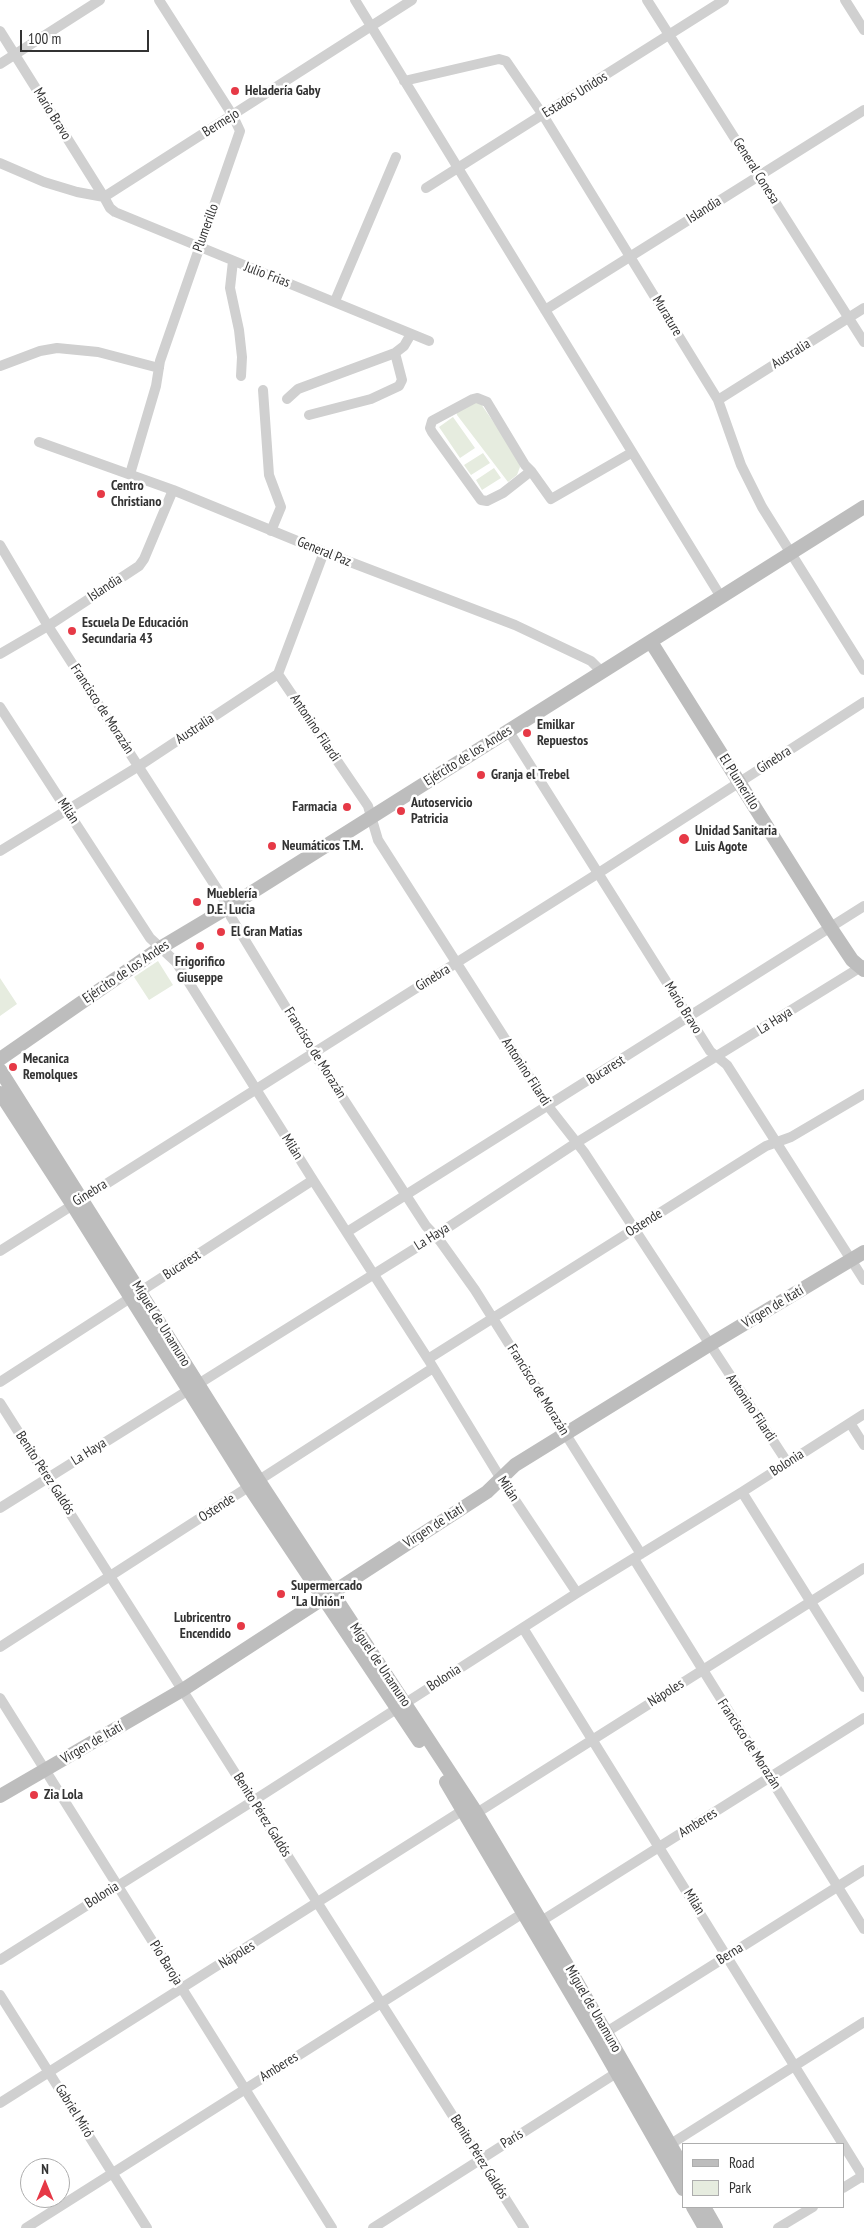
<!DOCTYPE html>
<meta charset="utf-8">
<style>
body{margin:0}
#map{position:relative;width:864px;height:2228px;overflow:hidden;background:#fff;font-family:"PT Sans Narrow",sans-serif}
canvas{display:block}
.legend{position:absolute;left:682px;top:2143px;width:162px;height:65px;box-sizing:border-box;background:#fff;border:1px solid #adadad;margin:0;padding:6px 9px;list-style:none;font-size:15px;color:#333}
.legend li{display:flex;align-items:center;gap:10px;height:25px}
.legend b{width:25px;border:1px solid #adadad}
.north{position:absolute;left:20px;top:2158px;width:50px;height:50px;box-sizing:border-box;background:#fff;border:1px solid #adadad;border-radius:50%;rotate:0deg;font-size:14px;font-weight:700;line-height:20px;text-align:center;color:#333}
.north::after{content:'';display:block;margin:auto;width:18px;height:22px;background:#e63946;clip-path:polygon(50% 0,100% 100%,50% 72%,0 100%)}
.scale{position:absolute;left:20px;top:30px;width:129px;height:22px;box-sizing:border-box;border:2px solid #333;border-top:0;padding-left:6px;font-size:15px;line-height:18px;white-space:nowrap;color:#333;-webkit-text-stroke:4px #fff;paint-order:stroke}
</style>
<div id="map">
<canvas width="864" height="2228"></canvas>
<ul class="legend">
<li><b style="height:6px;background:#bdbdbd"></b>Road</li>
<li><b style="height:14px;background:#e6ecdf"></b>Park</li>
</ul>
<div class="north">N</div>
<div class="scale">100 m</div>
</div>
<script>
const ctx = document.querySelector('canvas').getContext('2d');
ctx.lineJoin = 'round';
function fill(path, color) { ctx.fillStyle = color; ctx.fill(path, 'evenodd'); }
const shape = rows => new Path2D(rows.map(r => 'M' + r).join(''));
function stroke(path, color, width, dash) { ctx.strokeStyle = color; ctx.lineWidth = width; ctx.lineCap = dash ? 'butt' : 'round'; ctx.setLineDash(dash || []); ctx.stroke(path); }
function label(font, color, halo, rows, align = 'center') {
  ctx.font = font + ' "PT Sans Narrow",sans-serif'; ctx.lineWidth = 5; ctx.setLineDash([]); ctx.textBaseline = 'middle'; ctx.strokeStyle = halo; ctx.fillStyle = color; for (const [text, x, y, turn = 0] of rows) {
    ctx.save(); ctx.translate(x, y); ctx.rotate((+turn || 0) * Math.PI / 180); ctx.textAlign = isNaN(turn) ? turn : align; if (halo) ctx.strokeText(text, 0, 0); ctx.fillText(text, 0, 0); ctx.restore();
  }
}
fill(shape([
 [474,401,481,404,519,459,520,467,517,475,508,482,457,415,456,410],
 [453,417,475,448,460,458,439,427],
 [483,453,490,463,471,475,464,465],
 [494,468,501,478,482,490,476,480],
 [158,961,173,985,149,1000,134,977],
 [0,978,17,1004,0,1016]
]), '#e6ecdf');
stroke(shape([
 [355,0,721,597],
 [647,0,864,342],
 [845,0,864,30],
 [0,31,104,197,412,0],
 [0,64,100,0],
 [404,81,499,59,506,61,543,115,718,400,741,465,762,507,864,670],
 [0,163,44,182,77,192,104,197,110,208,115,212,429,341],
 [426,188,724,0],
 [233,261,230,288,239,330,242,357,241,376],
 [335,301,396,157],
 [545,310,864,110],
 [0,366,40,351,57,348,98,352,159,368],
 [263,390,269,475,281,507,271,531],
 [287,399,298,389,395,353,404,346,411,334],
 [718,400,864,308],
 [309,415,371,399,399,386,402,380,395,353],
 [39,442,173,490,324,552,515,625,591,661,602,672],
 [531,471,503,493,487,501,481,500,432,432,430,428,432,421,473,399,477,398,487,402,525,465,531,471,551,499,631,453],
 [130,474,156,386,160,361,240,131,233,116,159,0],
 [0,545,48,626,223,898,231,917,313,1052,426,1226,440,1241,475,1290,641,1554],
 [0,654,48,626,139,566,144,559,173,490],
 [278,674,368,806,378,840,548,1106,584,1152,787,1462],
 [0,707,150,938,176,962,313,1180,428,1359,501,1479,577,1593],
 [508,730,710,1051,727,1065,864,1280],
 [0,851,139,766,278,674,324,552],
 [347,1232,864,906],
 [0,1251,597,874,864,702],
 [428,1359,766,1146,791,1137,864,1094],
 [0,1382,313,1180],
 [0,1403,524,2228],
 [850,1423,864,1445],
 [742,1492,864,1687],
 [0,1508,435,1236,576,1143,864,965],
 [634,1559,864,1929],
 [523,1628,864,2178],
 [0,1647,433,1368],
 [0,1698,332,2228],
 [472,1816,864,1568],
 [535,1925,864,1718],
 [0,1960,253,1801,577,1593,742,1492,864,1414],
 [0,1995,147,2228],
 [600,2036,864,1870],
 [0,2103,468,1807],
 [666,2147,864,2022],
 [843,2188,864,2175],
 [26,2228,528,1910],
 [373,2228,621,2070],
 [778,2228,813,2207]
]), '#d0d0d0', 10);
stroke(shape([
 [651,642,830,927,852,960,864,970],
 [0,1059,160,948,227,908,864,507],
 [0,1070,259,1481,476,1812,570,1970,683,2167],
 [0,1093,72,1204,250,1488,419,1741],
 [446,1782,597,2038,683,2189],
 [0,1796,184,1689,487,1492,515,1465,709,1345,864,1252],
 [693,2207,705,2228],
 [704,2207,716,2228]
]), '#bdbdbd', 14);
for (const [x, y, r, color] of [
 [235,91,5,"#e63946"],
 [101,494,5,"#e63946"],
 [72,631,5,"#e63946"],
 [527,733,5,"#e63946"],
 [481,775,5,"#e63946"],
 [347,807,5,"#e63946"],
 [401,811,5,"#e63946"],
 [684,839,6,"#e63946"],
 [272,846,5,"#e63946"],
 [197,902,5,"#e63946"],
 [221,932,5,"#e63946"],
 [200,946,5,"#e63946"],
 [13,1067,5,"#e63946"],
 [281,1594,5,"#e63946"],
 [241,1626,5,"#e63946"],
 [34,1795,5,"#e63946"]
]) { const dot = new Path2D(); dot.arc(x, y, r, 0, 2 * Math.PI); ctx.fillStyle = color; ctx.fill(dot); stroke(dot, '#fff', 2); }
label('bold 14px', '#333', '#fff', [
 ["Heladería Gaby",245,91],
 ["Centro",111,486],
 ["Christiano",111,502],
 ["Escuela De Educación",82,623],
 ["Secundaria 43",82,639],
 ["Emilkar",537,725],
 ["Repuestos",537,741],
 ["Granja el Trebel",491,775],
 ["Autoservicio",411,803],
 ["Patricia",411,819],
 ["Farmacia",337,807,"right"],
 ["Unidad Sanitaria",695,831],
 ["Luis Agote",695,847],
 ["Neumáticos T.M.",282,846],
 ["Mueblería",207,894],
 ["D.E. Lucia",207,910],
 ["El Gran Matias",231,932],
 ["Frigorifico",200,962,"center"],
 ["Giuseppe",200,978,"center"],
 ["Mecanica",23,1059],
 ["Remolques",23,1075],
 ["Supermercado",291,1586],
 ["\"La Unión\"",291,1602],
 ["Lubricentro",231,1618,"right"],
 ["Encendido",231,1634,"right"],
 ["Zia Lola",44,1795]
], 'left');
label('14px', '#333', '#fff', [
 ["Estados Unidos",575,95,-32],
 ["Mario Bravo",52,114,58],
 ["Bermejo",221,123,-32],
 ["General Conesa",756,171,58],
 ["Islandia",704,210,-32],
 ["Plumerillo",206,228,-70],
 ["Julio Frias",267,275,21],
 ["Murature",667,316,59],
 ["Australia",791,354,-32],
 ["General Paz",324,552,22],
 ["Islandia",105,588,-33],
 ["Francisco de Morazán",102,709,57],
 ["Antonino Filardi",315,728,56],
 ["Australia",195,729,-33],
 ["Ejército de los Andes",468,756,-32],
 ["Ginebra",774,760,-33],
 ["El Plumerillo",739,782,58],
 ["Milán",68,811,57],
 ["Ejército de los Andes",126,972,-34],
 ["Ginebra",433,978,-32],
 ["Mario Bravo",683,1008,58],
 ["La Haya",775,1021,-32],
 ["Francisco de Morazán",315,1053,58],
 ["Bucarest",606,1070,-32],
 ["Antonino Filardi",526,1072,57],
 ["Milán",292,1147,58],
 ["Ginebra",90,1193,-32],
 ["Ostende",644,1223,-32],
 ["La Haya",432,1237,-32],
 ["Bucarest",182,1265,-33],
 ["Virgen de Itatí",773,1307,-31],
 ["Miguel de Unamuno",161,1324,58],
 ["Francisco de Morazán",538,1390,58],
 ["Antonino Filardi",751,1408,56],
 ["La Haya",89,1452,-32],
 ["Bolonia",787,1463,-33],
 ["Benito Pérez Galdós",45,1473,57],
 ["Milán",508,1489,57],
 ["Ostende",217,1508,-33],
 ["Virgen de Itatí",434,1526,-33],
 ["Miguel de Unamuno",380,1665,56],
 ["Bolonia",444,1678,-33],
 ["Nápoles",666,1693,-32],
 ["Virgen de Itatí",92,1743,-30],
 ["Francisco de Morazán",749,1744,57],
 ["Benito Pérez Galdós",262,1815,58],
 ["Amberes",698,1823,-32],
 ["Bolonia",102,1895,-32],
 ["Milán",694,1902,58],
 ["Berna",730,1954,-32],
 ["Nápoles",237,1955,-32],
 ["Pío Baroja",166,1963,58],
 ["Miguel de Unamuno",593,2009,60],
 ["Amberes",279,2067,-32],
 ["Gabriel Miró",74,2111,58],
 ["París",512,2139,-32],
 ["Benito Pérez Galdós",479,2157,58]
]);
</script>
